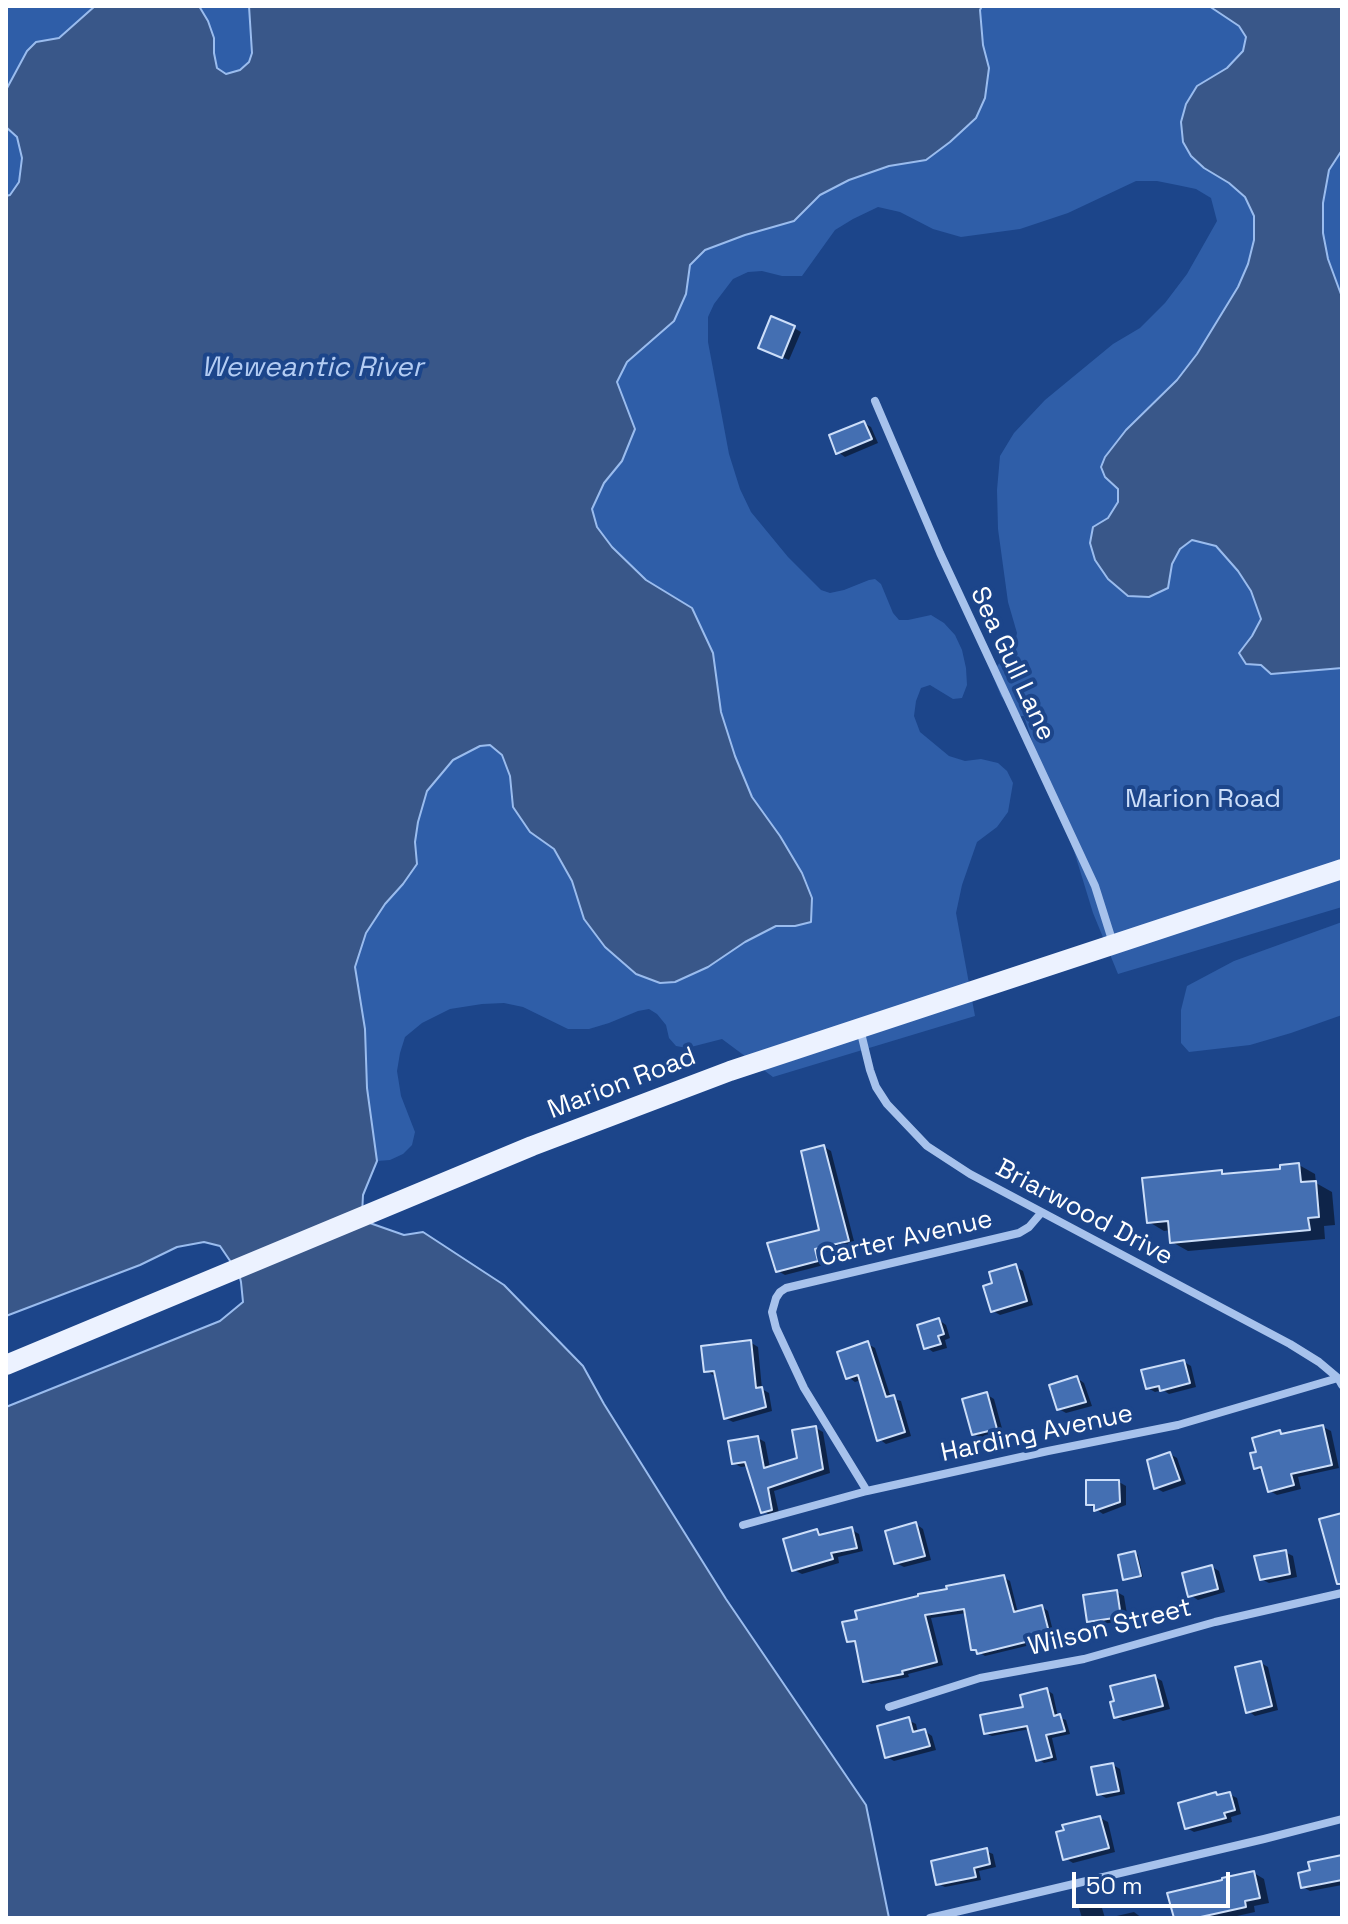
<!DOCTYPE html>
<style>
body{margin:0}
#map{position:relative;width:1348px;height:1924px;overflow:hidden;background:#1c458a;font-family:"Space Grotesk",sans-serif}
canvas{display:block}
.frame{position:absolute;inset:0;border:8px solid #fff;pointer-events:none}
.scale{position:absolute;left:1072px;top:1872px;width:158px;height:36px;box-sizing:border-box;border:4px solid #fff;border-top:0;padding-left:10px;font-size:24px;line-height:28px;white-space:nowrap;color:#fff;-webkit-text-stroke:6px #1c458a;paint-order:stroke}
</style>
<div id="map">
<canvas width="1348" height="1924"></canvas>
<div class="frame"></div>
<div class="scale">50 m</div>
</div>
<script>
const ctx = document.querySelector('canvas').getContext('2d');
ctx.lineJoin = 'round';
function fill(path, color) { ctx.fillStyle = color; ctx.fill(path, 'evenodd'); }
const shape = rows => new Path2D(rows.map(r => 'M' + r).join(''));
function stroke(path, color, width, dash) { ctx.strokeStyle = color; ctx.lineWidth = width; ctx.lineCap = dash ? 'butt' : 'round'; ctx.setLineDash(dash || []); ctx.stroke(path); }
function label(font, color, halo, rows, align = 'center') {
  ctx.font = font + ' "Space Grotesk",sans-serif'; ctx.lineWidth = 8; ctx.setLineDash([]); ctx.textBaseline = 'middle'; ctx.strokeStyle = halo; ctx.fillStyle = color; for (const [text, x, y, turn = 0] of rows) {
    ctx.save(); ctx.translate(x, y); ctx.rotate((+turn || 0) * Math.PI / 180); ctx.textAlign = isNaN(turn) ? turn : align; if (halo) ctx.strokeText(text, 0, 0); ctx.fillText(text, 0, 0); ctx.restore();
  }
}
fill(shape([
 [6,6,95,6,59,38,36,42,27,51,6,90],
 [199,6,249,6,252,53,249,62,240,70,226,74,217,68,214,53,214,38,208,21],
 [982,6,1209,6,1240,26,1247,37,1243,51,1227,68,1204,168,1229,183,1245,197,1254,216,1254,240,1248,264,1238,287,1197,354,1177,380,1126,430,1105,457,1130,494,1168,588,1172,564,1180,549,1193,540,1216,546,1238,571,1251,591,1261,619,1252,636,1239,653,1247,664,1261,665,1271,674,1342,668,1342,907,1118,974,1093,913,1074,851,1041,768,1024,716,1017,716,1001,696,992,674,1016,638,1017,633,1008,602,998,529,997,490,1000,456,1014,433,1045,400,1113,344,1140,328,1165,303,1187,274,1217,221,1211,198,1196,189,1177,185,1157,181,1136,181,1068,213,1020,229,961,237,933,229,900,212,878,207,853,219,835,230,802,276,782,276,762,271,748,272,733,279,714,304,708,317,708,342,729,454,740,489,751,512,788,557,821,590,830,593,844,590,869,580,875,579,881,584,893,613,899,620,908,620,931,615,944,623,955,635,962,650,966,668,967,685,962,698,953,699,930,685,921,688,916,701,914,716,920,732,949,756,965,761,981,759,998,763,1007,771,1013,783,1008,812,997,827,977,842,962,885,956,913,975,1016,773,1077,722,1039,687,1048,676,1046,669,1038,666,1025,657,1014,649,1009,638,1011,609,1023,589,1029,568,1029,523,1007,504,1003,482,1004,450,1009,422,1023,405,1037,400,1053,397,1071,401,1096,415,1132,412,1145,403,1154,390,1160,377,1161,367,1088,365,1029,355,967,366,933,385,904,403,884,417,864,415,842,418,822,427,791,453,760,480,746,491,745,502,755,510,776,513,807,530,832,554,849,572,881,584,919,683,602,646,580,612,547,597,527,592,510,604,483,622,461,635,429,617,382,627,362,674,321,686,294,690,265,705,250,745,235,794,221,820,195,849,180,889,166,926,160,950,142,976,118,985,98,989,68,983,45,980,10],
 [6,127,17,137,22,158,19,182,10,195,6,196],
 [1342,150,1342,297,1328,259,1323,234,1323,203,1329,170],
 [1342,922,1342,1015,1291,1033,1250,1045,1189,1052,1181,1043,1181,1010,1187,986,1234,961]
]), '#2f5ea8');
const water = shape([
 [95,6,199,6,208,21,214,38,214,53,217,68,226,74,240,70,249,62,252,53,249,6,982,6,980,10,983,45,989,68,985,98,976,118,950,142,926,160,889,166,849,180,820,195,794,221,745,235,705,250,690,265,686,294,674,321,627,362,617,382,635,429,622,461,604,483,592,509,597,527,612,547,646,580,692,608,713,653,721,712,735,756,752,797,780,836,802,873,812,898,811,922,795,926,776,926,745,942,708,967,675,982,660,983,636,974,605,947,584,919,572,881,554,849,530,832,513,807,510,776,502,755,490,745,480,746,453,760,427,791,418,822,415,842,417,864,403,884,385,904,366,933,355,967,365,1029,367,1088,377,1161,363,1195,362,1215,364,1221,404,1235,423,1232,504,1285,583,1366,604,1404,726,1599,866,1805,889,1918,6,1918,6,1407,220,1321,243,1302,241,1282,239,1274,220,1246,204,1242,177,1247,140,1265,6,1316,6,196,10,195,19,182,22,158,17,137,6,127,6,90,27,51,36,42,59,38,95,6],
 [1209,6,1342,6,1342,150,1329,170,1323,203,1323,233,1328,259,1342,297,1342,668,1271,674,1261,665,1246,664,1239,653,1252,636,1261,619,1251,591,1238,571,1216,546,1192,540,1180,549,1172,564,1168,588,1149,597,1128,596,1108,579,1095,560,1090,543,1093,527,1108,518,1118,502,1118,489,1105,477,1101,467,1105,457,1126,430,1177,380,1197,354,1238,287,1248,264,1254,240,1254,216,1245,197,1229,183,1204,168,1191,156,1183,142,1181,122,1186,104,1197,86,1227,68,1243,51,1246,37,1239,26,1209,6]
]);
fill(water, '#395789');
stroke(water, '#9abcee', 2);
fill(shape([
 [794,328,801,332,789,360,768,351],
 [864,423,871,427,878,443,845,457,838,452],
 [824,1147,831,1151,855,1245,821,1253,824,1265,785,1275,778,1271,822,1231],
 [1299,1165,1315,1174,1316,1183,1332,1192,1335,1225,1324,1226,1325,1239,1188,1251,1172,1242,1171,1230,1164,1231,1149,1222,1221,1172,1228,1176,1282,1171],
 [1016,1267,1023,1271,1033,1305,1000,1315,993,1311],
 [939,1320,946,1325,950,1338,945,1340,947,1348,933,1352,926,1347],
 [750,1342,758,1347,762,1389,769,1393,772,1411,733,1422,725,1418,717,1374,713,1375,706,1370],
 [868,1344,875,1348,891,1398,901,1401,911,1436,886,1444,879,1439,861,1380,855,1382,848,1377],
 [1184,1362,1191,1366,1196,1387,1169,1394,1163,1390,1155,1392,1148,1388],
 [1077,1378,1084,1383,1092,1406,1066,1413,1059,1409],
 [986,1394,994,1399,1003,1432,981,1438,974,1434],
 [1323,1427,1331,1431,1339,1468,1298,1477,1301,1489,1277,1495,1270,1491,1263,1472,1256,1468,1279,1432,1285,1436],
 [816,1428,823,1432,830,1473,774,1491,779,1513,771,1516,763,1511,748,1466,741,1467,733,1463,758,1438,765,1442,770,1468,799,1460],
 [1170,1454,1177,1458,1186,1484,1163,1492,1156,1488],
 [1119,1482,1126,1486,1126,1505,1103,1514,1088,1504],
 [916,1524,923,1529,931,1560,904,1567,896,1563],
 [852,1530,859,1534,863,1551,838,1557,839,1563,802,1574,794,1570,817,1531,825,1536],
 [1285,1552,1293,1556,1297,1577,1269,1583,1261,1579],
 [1135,1553,1138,1555,1143,1577,1128,1580,1125,1579],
 [1212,1567,1219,1571,1225,1592,1198,1600,1190,1595],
 [1003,1577,1010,1581,1018,1613,1042,1607,1048,1611,1055,1639,985,1656,973,1649,967,1613,931,1618,943,1665,908,1674,909,1677,871,1684,865,1680,857,1644,848,1641],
 [1117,1592,1124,1596,1128,1620,1096,1625,1089,1621],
 [1261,1663,1268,1667,1278,1710,1255,1716,1248,1711],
 [1155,1677,1162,1681,1170,1709,1123,1721,1116,1717],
 [1047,1690,1053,1694,1058,1717,1066,1720,1070,1734,1052,1738,1057,1760,1044,1763,1038,1759,1030,1729,992,1736,985,1733,1025,1709],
 [908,1720,916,1724,918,1733,925,1731,932,1736,936,1750,894,1761,887,1757],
 [1113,1765,1120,1769,1125,1794,1106,1798,1099,1794],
 [1215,1794,1220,1796,1229,1794,1237,1798,1241,1814,1231,1817,1232,1822,1194,1832,1187,1828],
 [1100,1818,1108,1822,1115,1852,1073,1863,1065,1858],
 [986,1851,993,1854,996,1867,979,1871,981,1880,945,1887,938,1884],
 [1342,1857,1342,1885,1310,1891,1303,1887],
 [1254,1873,1264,1879,1269,1903,1254,1906,1255,1912,1228,1918,1176,1918],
 [1095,1904,1102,1908,1105,1918,1082,1918,1079,1908],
 [1134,1912,1142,1918,1108,1918]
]), '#0007');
const building = shape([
 [771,316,795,326,782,358,758,348,771,316],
 [864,421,872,439,836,454,829,435,864,421],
 [824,1145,849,1241,815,1249,818,1261,776,1272,767,1243,819,1230,801,1151,824,1145],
 [1299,1163,1301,1182,1316,1181,1319,1217,1308,1218,1310,1230,1170,1243,1168,1221,1147,1223,1142,1178,1222,1170,1222,1174,1280,1169,1280,1165,1299,1163],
 [1016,1264,1027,1301,991,1312,983,1286,992,1283,989,1272,1016,1264],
 [939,1318,944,1334,938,1336,941,1344,924,1349,917,1325,939,1318],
 [751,1340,756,1388,762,1387,766,1407,724,1419,714,1371,704,1372,701,1346,751,1340],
 [868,1341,886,1397,894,1395,905,1432,877,1441,858,1375,846,1379,837,1352,868,1341],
 [1184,1360,1190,1383,1160,1391,1159,1386,1146,1389,1141,1370,1184,1360],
 [1077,1376,1086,1402,1057,1410,1049,1385,1077,1376],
 [987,1392,997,1429,972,1435,962,1399,987,1392],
 [1323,1425,1332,1465,1291,1474,1294,1485,1268,1492,1261,1467,1254,1469,1250,1453,1256,1452,1252,1438,1280,1430,1281,1434,1323,1425],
 [816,1426,823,1469,768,1488,772,1510,761,1513,745,1462,732,1464,728,1441,758,1436,764,1468,797,1458,792,1430,816,1426],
 [1170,1452,1180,1480,1154,1489,1147,1460,1170,1452],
 [1086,1480,1119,1480,1120,1502,1094,1511,1094,1505,1086,1505,1086,1480],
 [1342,1513,1342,1584,1337,1584,1319,1519,1342,1513],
 [916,1522,925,1556,894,1564,885,1531,916,1522],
 [852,1527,857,1548,831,1553,833,1559,792,1571,783,1539,817,1529,819,1535,852,1527],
 [1286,1550,1290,1574,1260,1580,1254,1556,1286,1550],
 [1135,1551,1141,1576,1123,1580,1118,1555,1135,1551],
 [1212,1565,1218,1589,1188,1597,1182,1573,1212,1565],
 [1004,1575,1014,1612,1042,1605,1050,1636,977,1654,976,1650,971,1650,964,1609,925,1615,937,1662,902,1671,903,1674,863,1682,855,1641,847,1642,842,1622,857,1619,855,1611,918,1596,918,1594,947,1589,946,1586,1004,1575],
 [1117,1590,1121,1617,1087,1622,1083,1595,1117,1590],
 [1261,1661,1272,1706,1246,1713,1235,1667,1261,1661],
 [1155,1675,1163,1706,1114,1718,1110,1702,1114,1701,1110,1686,1155,1675],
 [1047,1688,1054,1716,1060,1714,1065,1731,1046,1735,1052,1757,1036,1761,1027,1726,984,1734,980,1715,1023,1707,1020,1695,1047,1688],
 [909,1717,913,1732,925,1729,930,1746,885,1758,877,1726,909,1717],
 [1113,1763,1119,1791,1097,1795,1091,1767,1113,1763],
 [1216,1792,1217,1795,1230,1792,1235,1810,1224,1813,1226,1818,1185,1829,1178,1803,1216,1792],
 [1100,1816,1109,1848,1063,1860,1056,1832,1064,1830,1062,1825,1100,1816],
 [987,1848,990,1864,974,1868,976,1877,936,1885,931,1861,987,1848],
 [1342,1855,1342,1880,1301,1888,1298,1873,1310,1870,1308,1862,1342,1855],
 [1254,1871,1260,1898,1245,1901,1246,1907,1196,1918,1174,1918,1167,1893,1222,1880,1222,1878,1254,1871]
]);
fill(building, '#446fb2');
stroke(building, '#ccdef9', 2);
stroke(shape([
 [875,401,940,553,1095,886,1113,943],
 [860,1029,870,1070,876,1087,887,1104,927,1146,970,1174,1290,1344,1319,1362,1338,1378,1342,1385],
 [867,1491,804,1388,776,1328,772,1312,776,1298,780,1292,786,1288,1019,1233,1029,1227,1041,1213],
 [743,1525,867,1491,1048,1451,1178,1425,1338,1378],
 [889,1707,980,1678,1084,1659,1215,1622,1342,1593],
 [930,1918,1264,1839,1342,1819]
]), '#a7c2ec', 8);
stroke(shape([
 [6,1365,532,1146,730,1071,1342,869]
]), '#ecf2ff', 20);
label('26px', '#fff', '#1c458a', [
 ["Sea Gull Lane",1012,664,65],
 ["Marion Road",622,1084,-21],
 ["Briarwood Drive",1084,1213,28],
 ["Carter Avenue",906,1239,-13],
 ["Harding Avenue",1037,1434,-12],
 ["Wilson Street",1110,1628,-14]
]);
label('26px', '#ccdef9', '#1c458a', [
 ["Marion Road",1203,800]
]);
label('italic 28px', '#b3ccf3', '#1c458a', [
 ["Weweantic River",312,368]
]);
</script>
